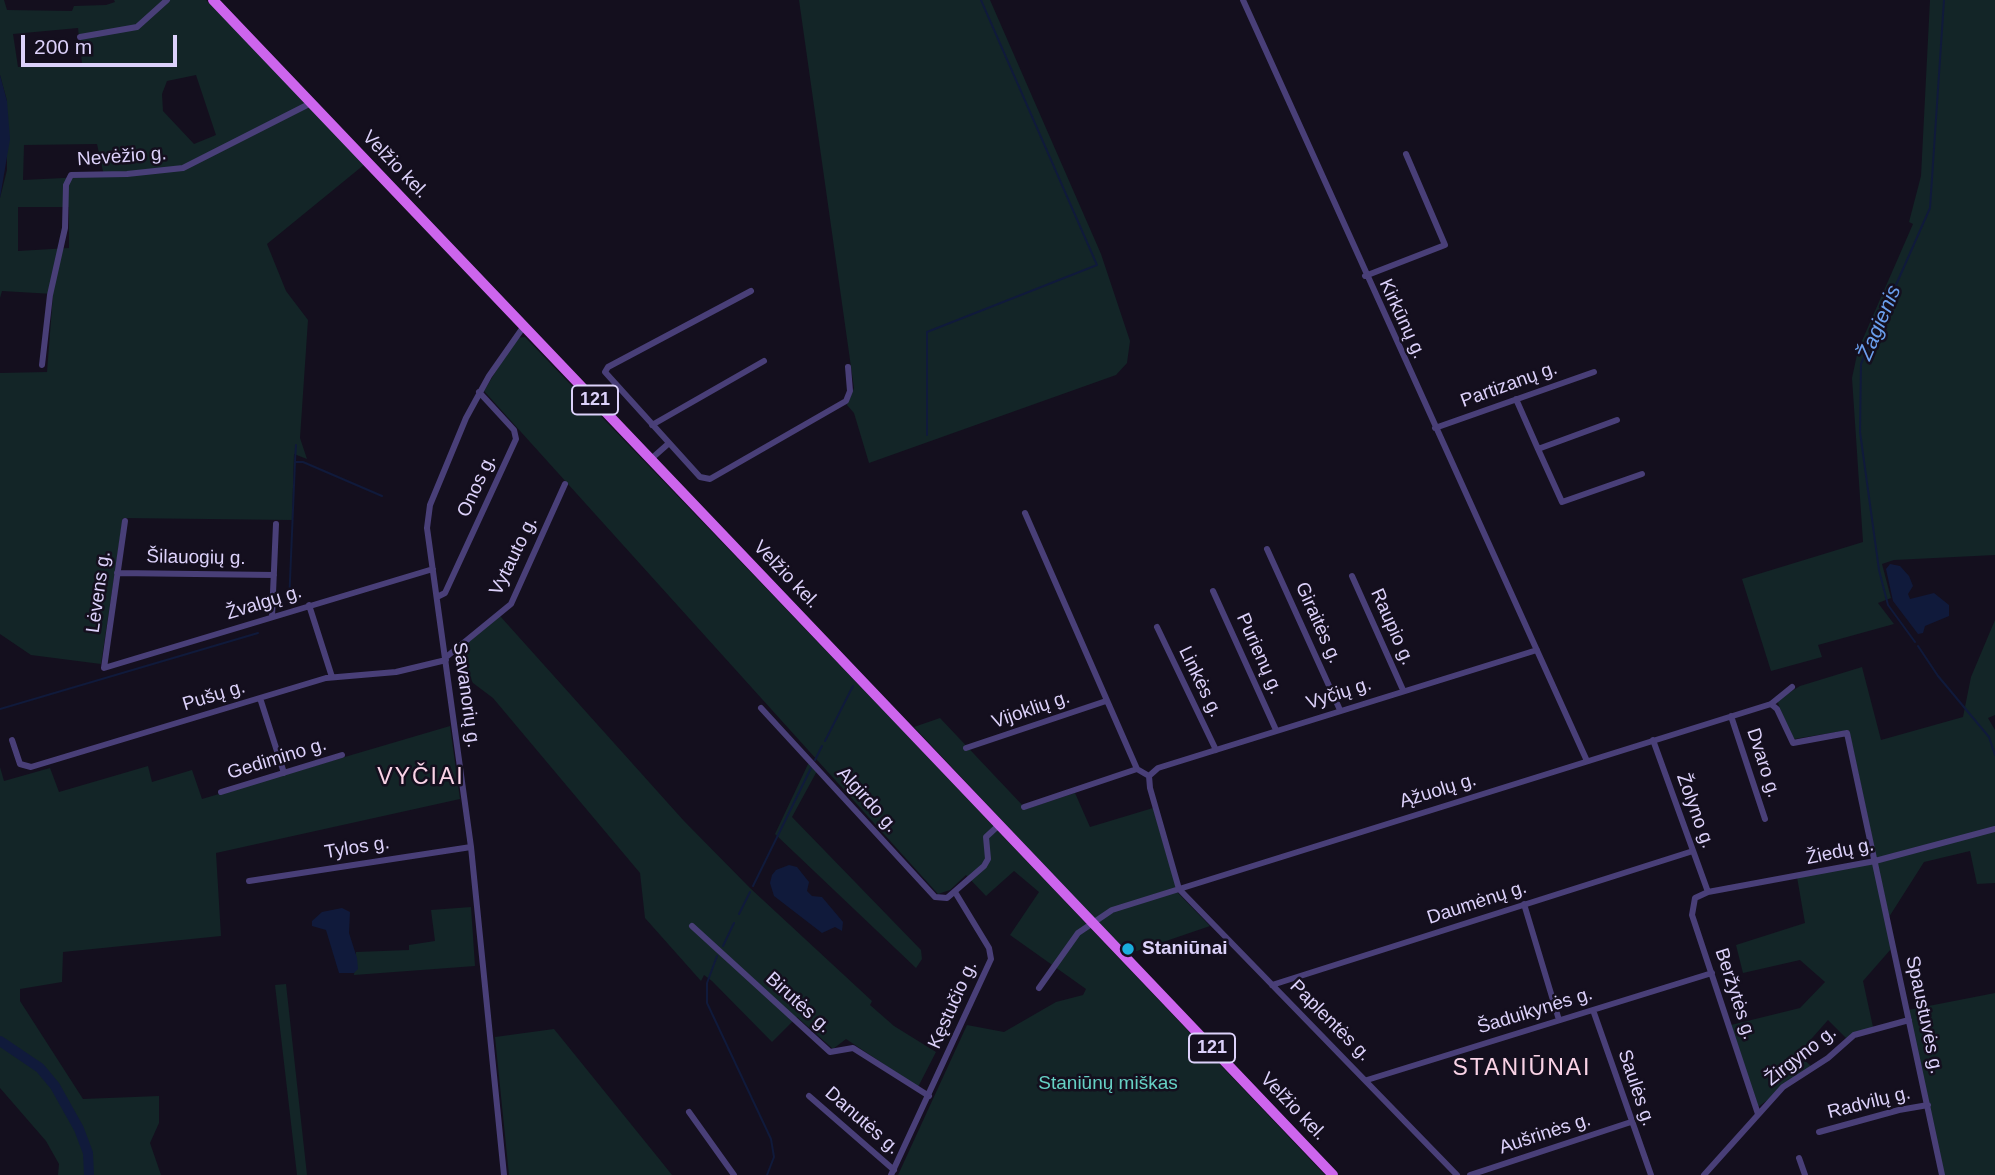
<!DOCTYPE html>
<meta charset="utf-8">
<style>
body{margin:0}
#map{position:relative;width:1995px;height:1175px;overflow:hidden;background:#140f1e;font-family:Helvetica,sans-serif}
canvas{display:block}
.scale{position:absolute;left:21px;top:35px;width:156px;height:32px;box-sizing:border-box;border:4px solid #dcd1fa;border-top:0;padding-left:9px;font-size:21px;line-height:24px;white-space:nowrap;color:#dcd1fa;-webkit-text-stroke:5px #140f1e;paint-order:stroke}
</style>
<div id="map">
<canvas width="1995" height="1175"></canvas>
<div class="scale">200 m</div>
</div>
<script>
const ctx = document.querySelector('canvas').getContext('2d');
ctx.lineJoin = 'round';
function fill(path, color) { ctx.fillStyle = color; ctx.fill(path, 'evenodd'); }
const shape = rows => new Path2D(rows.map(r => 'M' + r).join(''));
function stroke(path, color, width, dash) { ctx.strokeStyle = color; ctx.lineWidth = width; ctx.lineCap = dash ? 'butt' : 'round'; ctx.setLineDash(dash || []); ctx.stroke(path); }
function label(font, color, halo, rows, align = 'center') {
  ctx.font = font + ' Helvetica,sans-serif'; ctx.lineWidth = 5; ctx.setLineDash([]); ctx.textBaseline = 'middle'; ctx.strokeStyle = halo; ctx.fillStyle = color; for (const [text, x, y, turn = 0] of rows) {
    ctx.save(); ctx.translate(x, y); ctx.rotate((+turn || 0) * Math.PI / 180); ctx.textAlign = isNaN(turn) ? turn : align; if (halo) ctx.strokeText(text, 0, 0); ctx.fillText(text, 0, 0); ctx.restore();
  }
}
fill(shape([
 [0,0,4,0,7,10,72,11,74,6,106,5,115,2,114,0,206,0,365,164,267,244,286,291,308,320,300,438,307,459,294,454,292,520,123,518,101,664,31,655,0,634,0,373,47,372,53,294,2,291,0,298,0,198,7,170,7,101,0,75],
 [78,28,82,63,18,67,13,34],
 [196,75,216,135,194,144,163,111,162,94,167,81],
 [97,144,104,176,23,180,24,145],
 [18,207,69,207,69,248,18,251],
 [799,0,990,0,1101,254,1130,341,1127,363,1116,375,869,463,854,413,847,405,854,388],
 [1930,0,1995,0,1995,555,1894,560,1882,564,1891,598,1878,603,1894,624,1818,645,1822,657,1771,671,1742,579,1863,542,1852,378,1858,350,1913,224,1909,222,1921,176],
 [525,337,905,733,1325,1175,898,1175,967,1025,1004,1032,1056,1002,1083,995,1086,989,1010,935,1039,892,1014,871,986,896,966,875,950,890,938,894,484,391,516,338],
 [500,616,684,821,750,888,872,1001,870,1005,894,1026,936,1052,918,1087,846,1039,833,1049,797,1017,772,1042,712,981,704,975,701,981,645,918,640,873,493,698,473,683,465,668,463,646],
 [1995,620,1995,715,1988,718,1995,730,1995,883,1977,884,1970,851,1924,862,1889,917,1849,730,1794,739,1789,734,1777,700,1800,686,1862,667,1881,740,1963,717,1971,677],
 [940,718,1026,809,1075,793,1090,827,1153,808,1178,893,1210,926,1128,954,914,727],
 [450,726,460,799,216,853,221,936,63,952,62,982,20,989,20,1001,83,1099,159,1096,159,1123,150,1143,161,1175,58,1175,59,1164,46,1141,0,1088,0,767,4,781,50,768,59,792,148,766,152,782,192,770,202,799],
 [809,762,817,771,792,817,921,950,922,959,916,968,775,834],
 [1875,861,1891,949,1863,981,1873,1027,1846,1038,1828,1020,1798,1054,1812,1067,1758,1107,1731,1025,1800,1008,1825,982,1800,960,1743,973,1736,945,1805,923,1797,877],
 [471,907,475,966,354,975,356,952,409,950,409,945,435,941,431,910],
 [286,984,307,1175,297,1175,275,985],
 [1995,993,1995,1175,1944,1175,1908,1010],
 [554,1029,660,1160,672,1175,509,1175,495,1037]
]), '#132527');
fill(shape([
 [0,75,7,101,10,139,0,198],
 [1890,564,1900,566,1909,576,1913,586,1908,594,1910,599,1934,593,1949,605,1949,616,1925,626,1923,633,1918,634,1893,601,1886,569],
 [789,865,797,867,809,882,807,891,812,896,822,897,843,922,842,931,835,927,822,933,774,896,770,883,772,875,776,870],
 [342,908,350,912,349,933,357,958,358,969,354,973,339,973,326,930,312,926,312,921,322,912]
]), '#101a3b');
stroke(shape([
 [927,435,927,332,1097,265,981,0],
 [295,461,296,445],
 [289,604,295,462,303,462,382,496],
 [1915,642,1888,605,1879,570,1860,432,1861,364,1930,208,1944,0],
 [1918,646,1938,676,1989,737,1995,755],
 [0,709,258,633],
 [825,741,853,686],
 [815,760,822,746],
 [753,886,811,768],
 [739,914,750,892],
 [723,946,734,923],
 [717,956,707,983,707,1003,771,1139,774,1157,767,1175]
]), '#101a3b', 2);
stroke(shape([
 [0,1041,40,1068,55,1086,79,1129,88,1153,89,1175]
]), '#101a3b', 10);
stroke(shape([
 [1243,0,1587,761],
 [80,37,137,27,167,0],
 [1365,276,1445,245,1406,154],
 [751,291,608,367,605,372,700,477,710,479,846,401,850,391,848,367],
 [42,365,50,295,65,228,66,185,71,175,127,174,183,168,311,103],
 [1516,399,1538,449,1617,420],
 [652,425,764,361],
 [1435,428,1594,372],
 [1538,449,1562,502,1642,474],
 [651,459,668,444],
 [1025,513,1137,769],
 [125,521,104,668,433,569],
 [1267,549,1340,710],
 [117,573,274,575],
 [1352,576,1403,690],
 [1213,591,1276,730],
 [437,597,445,593,516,439,514,430,479,392],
 [309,605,332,677],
 [272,616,276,524],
 [1157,627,1216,750],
 [445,658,511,604,565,484],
 [260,698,284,773],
 [1771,704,1777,709,1793,743,1847,733,1942,1175],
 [761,708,935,897,947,898,984,866,988,859,986,837,999,825],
 [1731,716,1765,819],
 [12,740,20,764,31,767,326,678,396,672,446,660],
 [1653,740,1708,892],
 [966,748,1106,701],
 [221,792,342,755],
 [1024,807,1137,769,1149,776],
 [249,881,471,847],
 [1524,904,1559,1020],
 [692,926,830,1052,853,1048,929,1096],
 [1272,985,1693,851],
 [1039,988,1078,933,1112,910,1771,704,1792,687],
 [1593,1010,1651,1175],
 [1367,1080,1712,973],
 [809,1096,894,1170],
 [689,1112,734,1175],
 [1758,1114,1692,915,1695,898,1708,892,1875,861,1995,829],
 [1819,1132,1899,1110,1928,1105],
 [1799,1158,1805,1175],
 [504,1175,471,847,427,528,430,505,466,418,489,376,524,326],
 [891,1175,991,959,989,948,955,892],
 [1457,1175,1179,889,1150,788,1149,776,1158,768,1537,650],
 [1470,1175,1631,1122],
 [1704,1175,1783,1087,1828,1058,1854,1035,1909,1020]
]), '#493f78', 6);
stroke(shape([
 [213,0,1333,1175]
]), '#cd65ed', 10);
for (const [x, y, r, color] of [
 [1128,949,7,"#1aaedd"]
]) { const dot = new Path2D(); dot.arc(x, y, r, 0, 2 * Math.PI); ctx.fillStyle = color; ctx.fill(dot); stroke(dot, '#140f1e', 2.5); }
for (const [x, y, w] of [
 [595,400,46],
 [1212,1048,46]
]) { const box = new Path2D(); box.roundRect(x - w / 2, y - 14.5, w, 29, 5); ctx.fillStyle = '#140f1e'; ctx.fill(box); stroke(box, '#dcd1fa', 2); }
label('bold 18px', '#dcd1fa', null, [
 ["121",595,400],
 ["121",1212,1048]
]);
label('19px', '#dcd1fa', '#140f1e', [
 ["Nevėžio g.",122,157,-4],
 ["Velžio kel.",395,165,46],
 ["Kirkūnų g.",1402,319,65],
 ["Partizanų g.",1509,385,-20],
 ["Onos g.",477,486,-65],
 ["Vytauto g.",514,556,-64],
 ["Šilauogių g.",196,558,1],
 ["Velžio kel.",786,575,46],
 ["Lėvens g.",99,592,-82],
 ["Žvalgų g.",264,603,-17],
 ["Giraitės g.",1318,623,66],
 ["Raupio g.",1392,627,66],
 ["Purienų g.",1259,654,66],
 ["Linkės g.",1200,682,64],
 ["Vyčių g.",1339,694,-18],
 ["Savanorių g.",466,695,82],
 ["Pušų g.",214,696,-17],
 ["Vijoklių g.",1031,710,-19],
 ["Gedimino g.",277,759,-17],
 ["Dvaro g.",1763,763,72],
 ["Ąžuolų g.",1438,791,-17],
 ["Algirdo g.",867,800,48],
 ["Žolyno g.",1695,811,70],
 ["Tylos g.",357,848,-9],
 ["Žiedų g.",1840,852,-12],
 ["Daumėnų g.",1477,903,-18],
 ["Beržytės g.",1735,994,72],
 ["Birutės g.",798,1003,42],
 ["Kęstučio g.",953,1005,-66],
 ["Šaduikynės g.",1535,1011,-17],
 ["Spaustuvės g.",1924,1015,78],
 ["Paplentės g.",1330,1021,45],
 ["Žirgyno g.",1801,1056,-38],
 ["Saulės g.",1636,1088,71],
 ["Radvilų g.",1869,1103,-14],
 ["Velžio kel.",1293,1107,46],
 ["Danutės g.",862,1121,41],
 ["Aušrinės g.",1545,1134,-18]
]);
label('bold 19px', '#dcd1fa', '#140f1e', [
 ["Staniūnai",1142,949]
], 'left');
label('19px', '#66d1c5', '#140f1e', [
 ["Staniūnų miškas",1108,1084]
]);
label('italic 21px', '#6b9fee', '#140f1e', [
 ["Žagienis",1880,323,-67]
]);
ctx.letterSpacing = '2px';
label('23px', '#fad3e6', '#140f1e', [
 ["VYČIAI",421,778],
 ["STANIŪNAI",1522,1069]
]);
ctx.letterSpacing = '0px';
</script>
